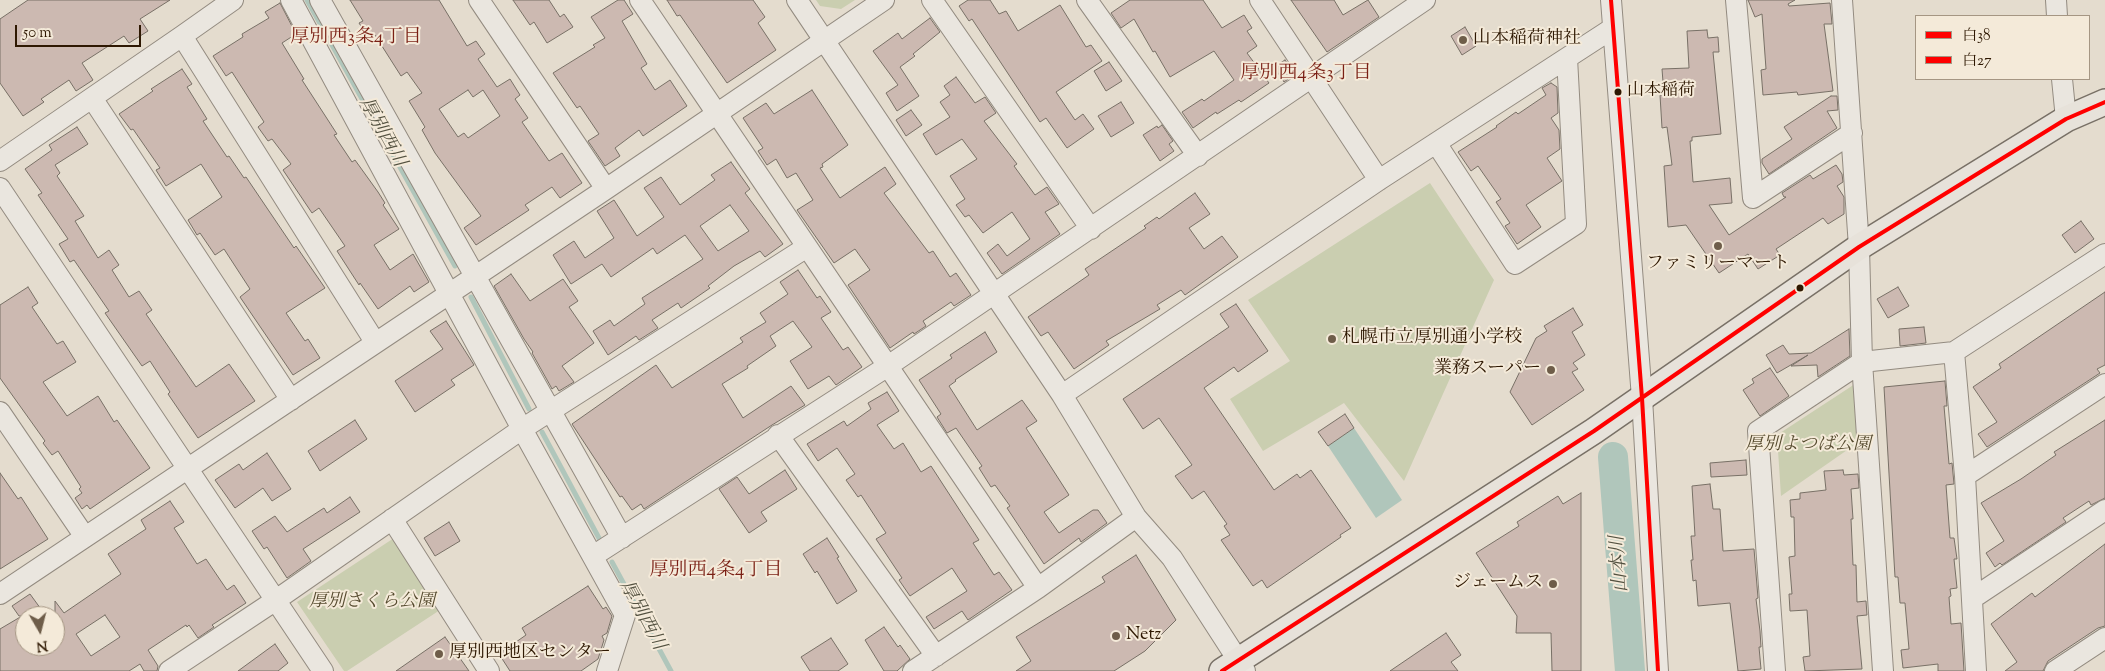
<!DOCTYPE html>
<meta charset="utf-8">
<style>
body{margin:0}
#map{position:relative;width:2105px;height:671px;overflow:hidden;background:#e4dcce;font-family:"Sorts Mill Goudy","Noto Serif JP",serif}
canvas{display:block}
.legend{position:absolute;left:1915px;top:15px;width:175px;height:65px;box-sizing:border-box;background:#f4ead9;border:1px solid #a59683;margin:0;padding:6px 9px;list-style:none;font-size:15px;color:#2e1802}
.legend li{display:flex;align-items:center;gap:10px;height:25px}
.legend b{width:25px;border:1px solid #a59683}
.north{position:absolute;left:15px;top:606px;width:50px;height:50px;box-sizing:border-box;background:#f4ead9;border:1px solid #a59683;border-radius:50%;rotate:172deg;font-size:14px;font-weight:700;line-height:20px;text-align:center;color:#2e1802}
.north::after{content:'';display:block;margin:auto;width:18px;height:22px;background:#6e5d49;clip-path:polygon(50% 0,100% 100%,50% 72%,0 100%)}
.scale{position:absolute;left:15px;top:25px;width:126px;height:22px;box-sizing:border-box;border:2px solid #2e1802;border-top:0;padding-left:6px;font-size:15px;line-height:18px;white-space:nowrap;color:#2e1802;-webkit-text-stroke:4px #f4ead9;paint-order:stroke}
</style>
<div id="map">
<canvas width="2105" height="671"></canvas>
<ul class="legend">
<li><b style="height:6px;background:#f00"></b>白38</li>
<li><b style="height:6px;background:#f00"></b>白27</li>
</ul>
<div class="north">N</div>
<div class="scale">50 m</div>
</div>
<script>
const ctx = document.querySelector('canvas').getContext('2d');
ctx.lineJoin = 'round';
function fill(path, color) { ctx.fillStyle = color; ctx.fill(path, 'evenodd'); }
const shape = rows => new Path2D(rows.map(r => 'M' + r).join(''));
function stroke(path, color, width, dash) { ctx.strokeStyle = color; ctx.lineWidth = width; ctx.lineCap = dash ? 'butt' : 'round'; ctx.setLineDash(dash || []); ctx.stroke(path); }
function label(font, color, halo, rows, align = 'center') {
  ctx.font = font + ' "Sorts Mill Goudy","Noto Serif JP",serif'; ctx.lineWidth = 4; ctx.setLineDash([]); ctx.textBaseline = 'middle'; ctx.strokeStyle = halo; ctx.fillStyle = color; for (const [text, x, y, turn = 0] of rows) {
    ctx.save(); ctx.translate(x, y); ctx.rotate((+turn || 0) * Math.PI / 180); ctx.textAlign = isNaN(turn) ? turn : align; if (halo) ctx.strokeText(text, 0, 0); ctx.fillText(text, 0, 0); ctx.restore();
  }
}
fill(shape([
 [816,0,855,0,841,9,820,6],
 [1430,183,1494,280,1404,481,1344,403,1263,451,1230,399,1290,361,1248,300],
 [1858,382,1863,439,1781,496,1777,435],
 [394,538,440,610,347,671,344,671,297,602]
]), '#caceb0');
fill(shape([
 [1354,428,1402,500,1376,518,1328,446]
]), '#b0c6bb');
stroke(shape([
 [307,0,455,266],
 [471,297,529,409],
 [542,432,600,540],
 [612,562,671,671]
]), '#b0c6bb', 5);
stroke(shape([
 [1613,457,1630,671]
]), '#b0c6bb', 30);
const building = shape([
 [28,0,170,0,140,19,148,31,129,43,124,36,82,63,93,80,76,91,69,80,41,99,44,102,23,116,0,83,0,19,28,0],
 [350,0,439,0,467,46,476,41,485,54,478,59,497,87,510,79,520,95,515,99,528,118,522,122,549,161,562,153,582,183,560,198,552,187,525,205,529,210,476,245,464,228,481,216,435,153,422,130,425,127,409,101,422,93,407,72,401,76,373,32,367,36,359,23,363,21,350,0],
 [468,90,473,97,483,90,500,116,468,138,464,133,458,137,439,109,468,90],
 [513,0,549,0,560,17,564,14,573,27,547,43,534,22,530,25,513,0],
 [618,0,624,0,633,14,622,21,647,64,641,68,655,90,670,80,687,106,643,136,639,130,615,148,620,156,605,166,588,141,599,134,580,106,577,108,553,73,595,47,593,45,605,38,591,17,618,0],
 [667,0,753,0,765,17,758,23,776,50,727,83,680,15,677,16,667,0],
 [968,0,990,0,999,14,1006,11,1018,31,1060,5,1086,47,1091,45,1102,61,1056,92,1075,120,1083,114,1094,129,1067,148,1046,118,1040,122,972,19,969,21,959,6,968,0],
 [1130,0,1203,0,1222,28,1244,15,1252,28,1247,31,1257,46,1247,53,1269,83,1241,102,1239,100,1217,114,1216,112,1193,128,1182,112,1202,99,1204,101,1234,80,1214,51,1170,77,1155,51,1153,52,1134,19,1121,28,1111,13,1130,0],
 [1291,0,1334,0,1343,15,1368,0,1379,17,1327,52,1291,0],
 [1748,0,1795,0,1788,4,1789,6,1830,3,1832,24,1824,24,1833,91,1798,95,1797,92,1763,95,1761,70,1766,69,1762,14,1755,17,1748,0],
 [280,3,296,34,282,43,304,79,302,80,337,134,334,135,352,162,355,160,378,192,385,203,383,205,399,229,374,245,390,270,413,254,429,282,414,292,410,286,378,309,360,283,359,285,337,251,345,246,319,208,312,213,283,170,291,164,272,139,268,141,258,127,264,122,232,72,226,76,213,56,243,37,242,34,269,18,265,12,280,3],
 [930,18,940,32,913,54,915,56,900,67,919,96,897,111,886,93,898,85,873,51,898,33,902,39,930,18],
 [1465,27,1476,46,1462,55,1451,36,1465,27],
 [1707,30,1708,38,1718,37,1719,52,1713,52,1721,134,1692,137,1692,141,1690,141,1693,182,1730,178,1732,203,1709,205,1729,235,1786,197,1784,197,1782,193,1810,175,1813,179,1836,165,1842,174,1843,182,1837,186,1844,197,1844,214,1828,224,1823,218,1776,249,1780,255,1758,269,1748,254,1719,273,1686,225,1668,227,1664,166,1672,165,1667,127,1662,128,1660,95,1664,95,1662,69,1689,68,1687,31,1707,30],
 [1285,60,1295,74,1284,82,1274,67,1285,60],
 [1109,62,1122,81,1106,91,1094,71,1109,62],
 [182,69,192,84,187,87,207,119,203,121,227,157,229,156,244,178,246,177,294,248,296,246,325,288,286,313,305,341,308,339,320,358,293,375,240,297,250,289,224,249,215,255,200,233,197,235,188,220,222,197,201,164,166,186,156,170,160,168,133,129,131,130,119,114,153,91,151,89,182,69],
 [956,77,975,103,985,97,996,113,984,121,1017,164,1014,166,1035,195,1047,187,1059,204,1045,212,1060,234,1002,274,987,253,998,244,1007,256,1030,239,1012,212,983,233,969,215,965,217,956,205,965,199,950,176,977,159,962,139,936,155,923,134,950,117,940,102,950,95,944,86,956,77],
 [1551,83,1557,87,1558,113,1551,118,1559,130,1560,149,1547,158,1562,181,1526,205,1541,227,1517,244,1505,226,1510,223,1496,202,1501,199,1478,166,1471,171,1458,152,1497,127,1496,126,1516,112,1518,114,1546,95,1542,88,1551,83],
 [812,90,848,145,822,164,823,167,820,168,840,198,885,167,896,184,884,193,929,253,933,251,950,277,956,273,971,295,954,306,951,302,923,321,926,326,914,334,913,332,890,348,848,285,870,270,855,249,834,263,797,210,813,200,796,173,787,178,776,159,767,165,758,151,763,148,743,118,766,103,774,114,812,90],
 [1831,96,1837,96,1838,110,1827,111,1837,128,1769,174,1762,163,1762,159,1792,139,1784,127,1831,96],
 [1121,102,1134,123,1111,137,1098,116,1121,102],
 [911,110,922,125,906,136,896,120,911,110],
 [1162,125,1173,141,1169,144,1174,151,1160,161,1143,135,1157,126,1158,128,1162,125],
 [77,127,88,144,55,165,60,173,57,176,84,216,75,221,98,258,109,250,119,265,112,270,129,297,139,291,152,310,146,314,196,387,229,364,255,401,198,438,168,394,170,392,150,361,142,366,105,313,109,311,74,260,70,262,59,244,68,239,38,195,42,193,25,169,52,150,49,145,77,127],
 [731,162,750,189,745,193,783,244,765,257,760,251,734,266,708,286,710,288,681,308,678,303,652,320,658,328,639,340,636,336,608,355,593,331,610,320,614,326,645,304,642,298,703,259,685,235,657,254,653,248,611,277,602,264,571,284,553,255,574,241,585,258,614,238,597,211,614,200,637,236,664,217,644,188,661,177,680,205,715,180,711,175,731,162],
 [730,205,749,231,718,251,700,226,730,205],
 [1195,193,1210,214,1189,228,1204,249,1222,236,1238,257,1185,295,1181,290,1157,305,1160,309,1106,341,1109,345,1074,369,1048,332,1041,336,1028,317,1089,275,1085,269,1146,228,1144,226,1157,217,1159,219,1195,193],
 [2081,221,2094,239,2075,253,2062,235,2081,221],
 [798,270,817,298,820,296,831,312,821,318,843,350,848,347,862,367,836,385,829,376,808,389,790,361,812,347,793,321,770,336,776,346,747,366,748,368,722,384,743,418,791,386,805,405,772,425,644,509,641,504,632,510,622,496,620,497,572,424,656,365,672,388,743,342,740,338,766,322,760,313,788,294,780,282,798,270],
 [511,274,530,301,563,279,578,301,569,307,594,343,562,366,574,382,559,391,556,386,552,389,551,387,532,353,533,352,524,339,494,286,511,274],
 [28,287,38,303,32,307,57,344,63,341,76,362,43,382,67,416,98,396,114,422,117,420,150,468,90,509,87,505,82,509,75,498,82,493,79,489,81,487,58,451,52,455,43,443,45,441,0,378,0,305,28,287],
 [1898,287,1909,306,1888,318,1877,299,1898,287],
 [2105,292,2105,365,2097,369,2100,373,1987,447,1978,434,1997,422,1973,387,2001,368,1999,364,2105,292],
 [1236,304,1268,351,1238,372,1234,367,1204,388,1274,490,1297,474,1300,478,1311,470,1351,528,1340,535,1341,537,1267,588,1262,580,1253,586,1221,540,1230,535,1224,526,1227,524,1204,491,1192,499,1175,476,1192,465,1159,418,1143,429,1123,399,1229,327,1220,314,1236,304],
 [1573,308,1583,325,1572,332,1585,355,1573,363,1578,369,1572,372,1584,390,1532,425,1510,392,1536,338,1547,331,1544,326,1573,308],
 [446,321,474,365,451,380,455,385,415,412,395,381,443,349,430,331,446,321],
 [1924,327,1926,343,1900,346,1899,329,1924,327],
 [1849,329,1850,356,1818,377,1817,365,1791,366,1808,355,1777,373,1766,355,1783,345,1789,354,1811,353,1849,329],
 [985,332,997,352,955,380,956,381,949,386,977,430,1022,400,1037,421,1026,428,1069,495,1044,512,1059,533,1093,510,1098,510,1107,523,1081,542,1079,538,1044,564,1007,508,1010,506,995,485,991,487,979,468,982,466,956,428,947,433,937,417,941,414,919,380,952,358,950,355,985,332],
 [1770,368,1789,396,1760,416,1743,390,1754,383,1752,379,1770,368],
 [1945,381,1947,406,1944,406,1949,464,1952,463,1954,484,1946,485,1950,538,1954,538,1957,559,1954,559,1957,588,1950,589,1951,596,1949,597,1951,624,1961,623,1964,671,1938,671,1938,664,1903,668,1901,650,1909,649,1905,603,1900,603,1898,577,1895,577,1894,560,1884,387,1945,381],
 [887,392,899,411,877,425,894,449,903,443,921,472,931,466,979,540,973,543,994,575,999,572,1012,590,968,620,962,611,934,629,926,617,967,591,952,568,910,596,899,580,902,578,876,539,886,533,861,495,858,497,846,480,855,474,837,448,818,461,807,444,844,421,847,426,871,409,868,403,887,392],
 [1345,414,1354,428,1328,446,1318,432,1345,414],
 [355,420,367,439,320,471,308,451,355,420],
 [2105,420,2105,498,2091,505,2089,501,2063,518,2066,522,2002,565,2000,563,1995,567,1986,553,2004,541,1981,503,2021,479,2056,455,2054,452,2105,420],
 [267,453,291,489,272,501,263,488,235,508,215,480,239,464,243,470,267,453],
 [1746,460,1747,475,1711,477,1710,463,1746,460],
 [785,470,797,489,761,512,767,521,749,533,719,489,737,477,749,494,785,470],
 [1843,470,1844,475,1858,474,1859,488,1851,489,1853,519,1851,519,1853,565,1856,565,1857,602,1866,601,1867,615,1857,616,1862,669,1805,671,1803,657,1810,656,1807,610,1790,611,1789,594,1792,594,1789,557,1795,556,1794,517,1791,517,1790,500,1800,499,1800,493,1826,490,1824,471,1843,470],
 [0,473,18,499,21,497,48,539,0,569,0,473],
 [1710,484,1713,509,1720,509,1723,551,1754,549,1758,598,1756,599,1760,631,1761,647,1759,647,1761,669,1738,671,1730,603,1698,606,1696,580,1693,581,1691,560,1693,560,1691,536,1695,536,1692,486,1710,484],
 [1581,493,1581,671,1552,671,1551,633,1516,633,1517,616,1476,553,1519,526,1517,522,1558,496,1563,504,1581,493],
 [350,497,360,512,303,549,311,561,287,578,267,547,264,549,252,531,275,516,287,532,324,508,327,513,350,497],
 [170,501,184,522,174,528,197,564,206,559,227,590,234,585,246,603,212,625,214,627,198,638,189,625,187,627,186,625,148,650,158,666,157,671,144,671,140,664,129,671,0,671,0,629,22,616,19,616,12,606,30,594,46,616,25,616,25,646,55,646,55,601,64,613,121,574,108,554,146,529,141,520,170,501],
 [105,615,120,637,91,656,76,634,105,615],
 [449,522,460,541,435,556,424,538,449,522],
 [827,538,839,557,837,558,857,591,837,604,817,571,815,573,803,554,827,538],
 [2105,544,2105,626,2098,628,2048,661,2043,671,2005,671,2017,662,1991,624,2032,593,2035,597,2105,544],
 [1136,555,1176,620,1145,651,1114,671,1016,671,1031,661,1016,637,1105,582,1102,577,1136,555],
 [588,586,603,609,606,607,612,616,607,633,602,636,604,640,598,659,581,671,510,671,499,654,526,635,522,628,588,586],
 [884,627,898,647,900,645,910,659,897,671,884,671,865,640,884,627],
 [1446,633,1461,655,1451,662,1458,671,1390,671,1446,633],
 [445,637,469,671,396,671,445,637],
 [831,638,848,664,838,671,810,671,801,657,831,638],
 [275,644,288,663,278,671,238,671,275,644]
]);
fill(building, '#ccb9b1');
stroke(building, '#787066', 1);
const minor = shape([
 [291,0,522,429,625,615,607,671],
 [320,0,622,538],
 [479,0,606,189],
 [640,0,1038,588],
 [797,0,1062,395,1136,517,1172,558,1245,671],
 [932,0,1091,229],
 [1087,0,1198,156],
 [1260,0,1379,180],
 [1611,0,1642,398,1658,671],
 [1736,0,1753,198,1852,133],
 [1842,0,1859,247,1862,362,1883,671],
 [2056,0,2057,16],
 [182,36,375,342],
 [2062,79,2066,119],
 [92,98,291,400],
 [1436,143,1515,264,1576,224,1567,58],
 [0,161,182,36,233,0],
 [0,188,323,671],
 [1954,352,1965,476,1976,671],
 [1062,395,1379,180,1613,28],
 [0,412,85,537],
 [778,435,936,656],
 [1965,476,2105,384],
 [392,519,489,671],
 [593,556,888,366,1425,0],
 [0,594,606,189,884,0],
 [1973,598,2105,510],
 [169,671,276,600,522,429,807,247],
 [913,671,1038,588,1136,517],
 [1775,671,1758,431,1862,362,1954,352,2105,254],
 [2055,671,2105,638]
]);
const major = shape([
 [1222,671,1594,431,1859,247,2066,119,2105,102]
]);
stroke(minor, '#938b80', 22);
stroke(major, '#787066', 28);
stroke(minor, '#eae6df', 20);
stroke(major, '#e7e2da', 25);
stroke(shape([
 [1222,671,1594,431,1859,247,2066,119,2105,102]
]), '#f00', 4);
stroke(shape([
 [1611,0,1642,398,1658,671]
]), '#f00', 4);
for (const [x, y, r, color] of [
 [1463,40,5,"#6e5d49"],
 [1618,92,4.5,"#2e1802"],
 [1718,246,5,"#6e5d49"],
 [1800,288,4.5,"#2e1802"],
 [1332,339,5,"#6e5d49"],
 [1551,370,5,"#6e5d49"],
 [1553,584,5,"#6e5d49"],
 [1116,636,5,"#6e5d49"],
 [439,654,5,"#6e5d49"]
]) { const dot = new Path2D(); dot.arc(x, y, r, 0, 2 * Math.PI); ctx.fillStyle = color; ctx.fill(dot); stroke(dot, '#f4ead9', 2); }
label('17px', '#2e1802', '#f4ead9', [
 ["山本稲荷",1627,92]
], 'left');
label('18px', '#2e1802', '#f4ead9', [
 ["山本稲荷神社",1473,40],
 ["ファミリーマート",1718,265,"center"],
 ["札幌市立厚別通小学校",1342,339],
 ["業務スーパー",1541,370,"right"],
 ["ジェームス",1543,584,"right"],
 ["Netz",1126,636],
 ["厚別西地区センター",449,654]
], 'left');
label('italic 18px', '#564b2f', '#f4ead9', [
 ["厚別よつば公園",1808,446],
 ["厚別さくら公園",372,603]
]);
label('19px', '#7a1f14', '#f4ead9', [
 ["厚別西3条4丁目",356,39],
 ["厚別西4条3丁目",1306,75],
 ["厚別西4条4丁目",716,572]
]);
label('italic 19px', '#535140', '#f4ead9', [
 ["厚別西川",381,133,61],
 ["山本川",1621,564,-94],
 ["厚別西川",641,616,62]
]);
</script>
